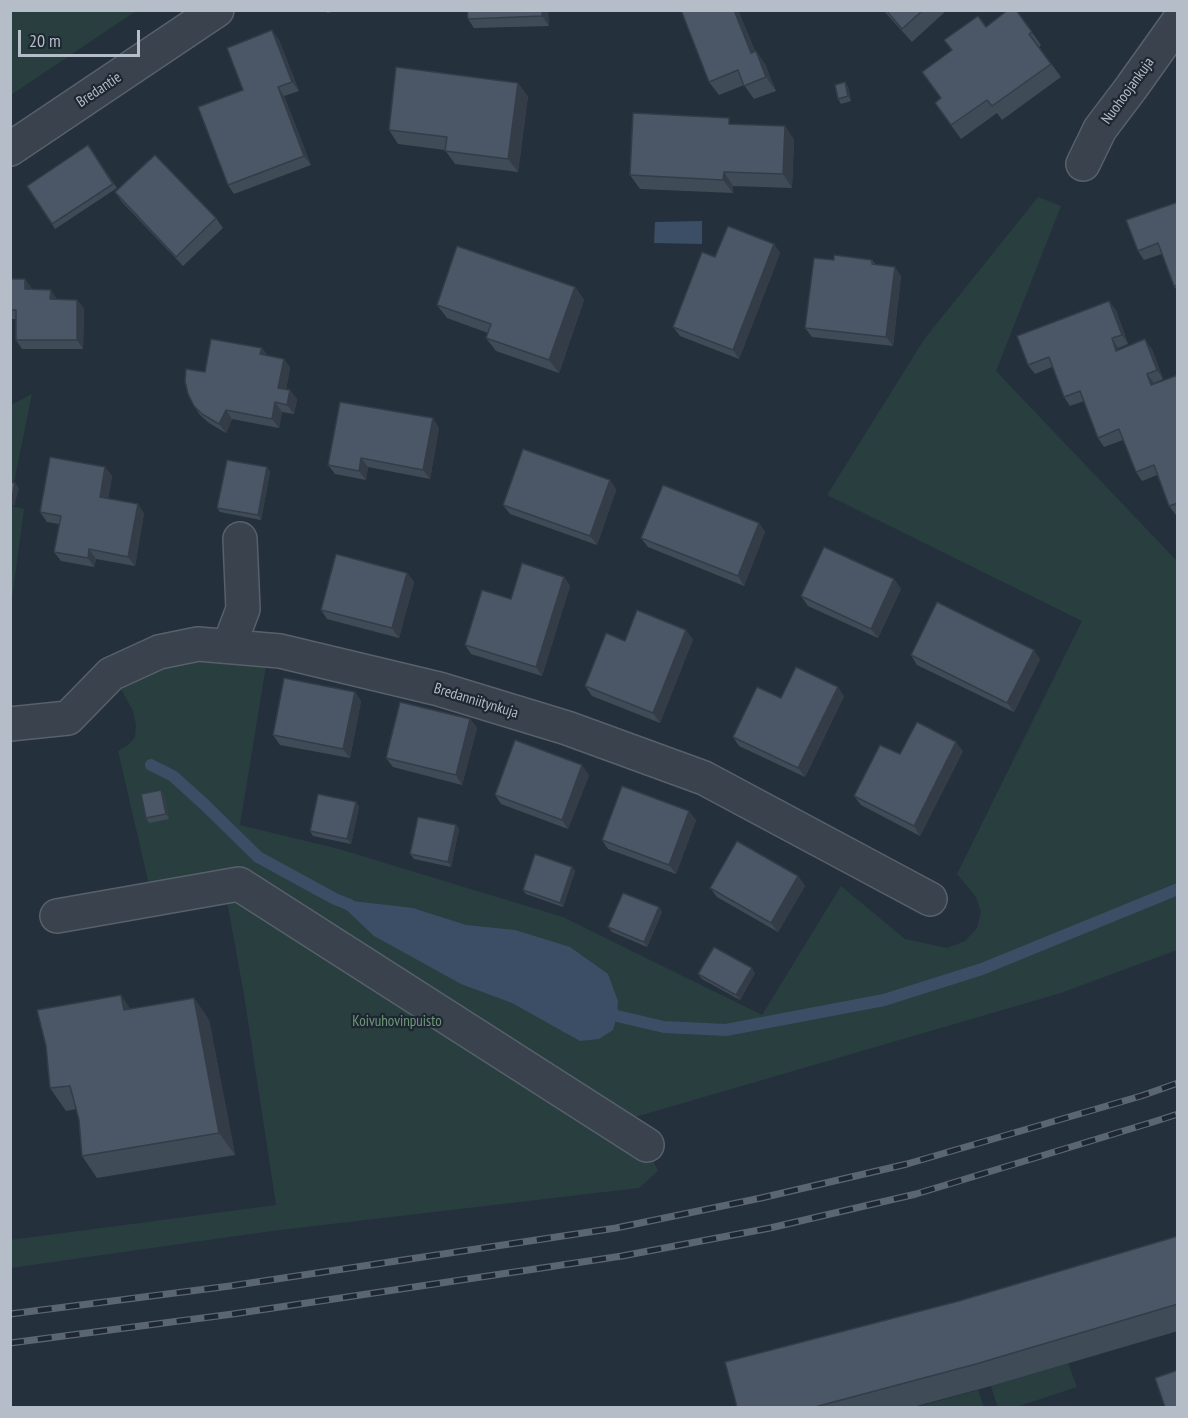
<!DOCTYPE html>
<style>
body{margin:0}
#map{position:relative;width:1188px;height:1418px;overflow:hidden;background:#25303d;font-family:"PT Sans Narrow",sans-serif}
canvas{display:block}
.frame{position:absolute;inset:0;border:12px solid #b5bdc8;pointer-events:none}
.scale{position:absolute;left:18px;top:30px;width:122px;height:27px;box-sizing:border-box;border:3px solid #b5bdc8;border-top:0;padding-left:8px;font-size:18px;line-height:21px;white-space:nowrap;color:#b5bdc8;-webkit-text-stroke:4px #1e2732;paint-order:stroke}
</style>
<div id="map">
<canvas width="1188" height="1418"></canvas>
<div class="frame"></div>
<div class="scale">20 m</div>
</div>
<script>
const ctx = document.querySelector('canvas').getContext('2d');
ctx.lineJoin = 'round';
function fill(path, color) { ctx.fillStyle = color; ctx.fill(path, 'evenodd'); }
const shape = rows => new Path2D(rows.map(r => 'M' + r).join(''));
function stroke(path, color, width, dash) { ctx.strokeStyle = color; ctx.lineWidth = width; ctx.lineCap = dash ? 'butt' : 'round'; ctx.setLineDash(dash || []); ctx.stroke(path); }
function label(font, color, halo, rows, align = 'center') {
  ctx.font = font + ' "PT Sans Narrow",sans-serif'; ctx.lineWidth = 4.5; ctx.setLineDash([]); ctx.textBaseline = 'middle'; ctx.strokeStyle = halo; ctx.fillStyle = color; for (const [text, x, y, turn = 0] of rows) {
    ctx.save(); ctx.translate(x, y); ctx.rotate((+turn || 0) * Math.PI / 180); ctx.textAlign = isNaN(turn) ? turn : align; if (halo) ctx.strokeText(text, 0, 0); ctx.fillText(text, 0, 0); ctx.restore();
  }
}
fill(shape([
 [11,10,136,10,136,11,11,95],
 [1038,197,1061,206,996,371,1177,561,1177,950,1061,993,632,1118,658,1171,639,1188,272,1231,11,1268,10,1240,276,1205,244,995,226,896,150,889,118,751,128,745,135,737,136,725,133,711,121,689,147,672,183,658,266,666,240,825,339,849,563,917,762,1015,841,886,905,939,947,948,965,941,977,928,981,912,976,897,957,874,1082,621,827,495,925,338],
 [32,394,13,487,11,487,11,405],
 [11,506,24,509,11,606,10,506],
 [1068,1363,1077,1387,1016,1407,998,1408,991,1386],
 [978,1390,984,1407,912,1408]
]), '#283e3f');
fill(shape([
 [702,221,702,244,654,243,655,222],
 [335,899,413,908,466,925,515,930,570,947,608,974,618,1001,617,1016,613,1030,599,1039,580,1041,512,1003,461,984,374,936]
]), '#3b4e66');
stroke(shape([
 [151,765,173,776,205,805,258,857,335,899,350,905],
 [605,1010,617,1016,664,1027,726,1030,884,1000,982,969,1178,889]
]), '#3b4e66', 12);
const minor = shape([
 [10,149,217,10],
 [1083,164,1100,129,1131,88,1178,22],
 [229,646,243,609,240,539],
 [10,724,68,718,111,674,159,652,198,644,280,651,439,689,567,728,704,778,930,899],
 [57,916,239,884,647,1145]
]);
stroke(minor, '#57606b', 36);
stroke(minor, '#39424d', 33);
const rail = shape([
 [10,1314,230,1286,616,1228,761,1198,907,1164,1141,1096,1178,1083],
 [10,1343,233,1314,622,1256,770,1228,916,1194,1153,1122,1178,1114]
]);
stroke(rail, '#5b6674', 7);
stroke(rail, '#1e2732', 4.5, [14]);
fill(shape([
 [325,10,337,10,337,11,327,13],
 [467,10,548,10,549,26,474,28,468,19],
 [681,10,738,10,755,51,756,51,765,64,776,91,754,99,744,85,719,95,709,82],
 [883,10,947,10,912,42],
 [1016,10,1041,45,1039,47,1061,77,1002,120,997,113,961,139,935,103,941,98,986,27],
 [279,40,299,91,284,96,311,165,234,194,228,185,243,90],
 [845,82,848,87,851,101,841,104,838,99],
 [528,96,518,172,455,164,445,150,398,144,389,130],
 [734,124,785,126,794,140,792,188,733,186,733,193,640,189,630,175],
 [88,145,117,188,55,229,52,224],
 [115,192,216,218,223,228,183,266,122,202],
 [1178,202,1178,292,1174,286,1162,254,1144,260,1138,251],
 [774,244,780,253,739,359,680,336,673,327,715,257],
 [834,260,872,260,876,265,901,276,893,346,812,337,805,328],
 [10,279,25,279,32,289,57,299,77,300,84,309,83,349,22,349,16,340,16,319,10,319],
 [575,287,584,300,559,373,496,351,486,338,488,333,447,318,437,305],
 [1116,310,1128,344,1118,348,1119,350,1152,349,1163,379,1154,383,1154,384,1178,375,1178,515,1176,515,1169,506,1157,475,1142,481,1136,472,1123,440,1104,447,1098,438,1084,401,1070,406,1064,397,1052,367,1035,374,1028,365],
 [262,348,267,355,284,359,290,368,286,389,297,399,294,414,282,412,279,428,232,419,226,433,209,423,200,415,194,406,205,372],
 [439,428,430,479,368,467,366,480,335,474,328,465],
 [105,467,112,476,108,499,144,513,135,566,96,559,94,567,61,561,54,552,59,524,47,522,40,512],
 [267,467,270,472,261,520,220,512,217,508],
 [610,480,616,490,597,545,510,514,503,505],
 [759,523,765,532,744,586,648,547,641,538],
 [407,573,414,582,399,638,327,619,321,610],
 [564,577,570,586,542,676,471,654,465,645,511,599],
 [894,579,901,589,878,638,808,606,801,596],
 [693,639,660,723,592,696,585,686,625,641],
 [911,655,1040,659,1014,712,917,665],
 [355,692,361,701,350,758,280,745,273,735],
 [844,696,805,777,739,746,733,737,781,698],
 [470,719,477,728,462,785,393,767,386,758],
 [963,751,920,836,861,805,854,796,900,754],
 [589,775,568,829,501,804,495,795],
 [161,790,164,795,169,819,149,823,146,818],
 [356,802,359,807,351,844,313,836,310,831],
 [696,820,676,874,608,849,602,840],
 [456,825,459,829,451,867,414,859,410,854],
 [572,867,575,871,563,907,526,894,523,890],
 [798,876,805,886,778,932,717,897,710,888],
 [659,907,662,912,647,947,612,932,608,927],
 [755,973,740,1000,702,979,698,974],
 [194,998,209,1020,235,1155,97,1178,82,1156,79,1120,76,1109,66,1111,50,1088,131,1009],
 [1178,1236,1178,1331,991,1386,913,1407,737,1407,959,1301]
]), '#404b58');
fill(shape([
 [542,10,548,10,549,26,542,16],
 [734,10,738,10,761,66,751,53],
 [272,30,279,40,299,91,292,82],
 [756,51,765,64,776,91,766,77],
 [845,82,848,87,851,101,848,96],
 [518,83,528,96,518,172,508,159],
 [278,87,284,96,311,165,304,156],
 [785,126,794,140,792,188,783,174],
 [724,172,733,186,733,193,723,180],
 [774,244,780,253,739,359,733,350],
 [895,267,901,276,893,346,886,337],
 [25,279,32,289,32,299,25,289],
 [575,287,584,300,559,373,549,360],
 [51,290,57,299,50,299],
 [77,300,84,309,83,349,77,340],
 [1109,301,1116,310,1128,344,1122,335],
 [1112,338,1118,348,1123,360,1116,351],
 [1145,339,1152,349,1163,379,1157,370],
 [262,348,268,357,260,354],
 [284,359,290,368,285,397,278,388],
 [1147,374,1154,383,1158,394,1151,385],
 [290,390,297,399,294,414,287,405],
 [275,402,282,412,279,428,272,419],
 [226,410,232,419,226,433,219,424],
 [433,418,439,428,430,479,423,470],
 [361,458,368,467,366,480,359,471],
 [105,467,112,476,107,507,100,497],
 [267,467,270,472,261,520,258,515],
 [610,480,616,490,597,545,590,536],
 [15,483,19,488,14,507,11,502],
 [138,504,144,513,135,566,128,557],
 [759,523,765,532,744,586,738,576],
 [89,549,96,559,94,567,88,558],
 [407,573,414,582,399,638,392,628],
 [564,577,570,586,542,676,536,667],
 [894,579,901,589,878,638,871,629],
 [686,630,693,639,660,723,653,713],
 [1034,650,1040,659,1014,712,1007,703],
 [838,687,844,696,805,777,798,768],
 [355,692,361,701,350,758,343,749],
 [470,719,477,728,462,785,456,775],
 [956,742,963,751,920,836,914,826],
 [582,765,589,775,568,829,562,820],
 [161,790,164,795,169,819,166,814],
 [356,802,359,807,351,844,347,839],
 [689,811,696,820,676,874,669,865],
 [456,825,459,829,451,867,448,862],
 [572,867,575,871,563,907,560,903],
 [798,876,805,886,778,932,771,923],
 [659,907,662,912,647,947,644,942],
 [752,968,755,973,740,1000,736,995],
 [121,995,136,1017,124,1010],
 [194,998,209,1020,235,1155,219,1133]
]), '#343d47');
const building = shape([
 [467,10,542,10,542,16,468,19,467,10],
 [681,10,734,10,751,53,756,51,766,77,744,86,738,70,709,82,681,10],
 [886,10,923,10,902,29,886,10],
 [1008,10,1016,10,1032,32,1029,34,1051,64,992,106,987,100,951,125,935,103,941,98,922,72,952,50,944,40,978,16,986,27,1008,10],
 [272,30,292,82,278,87,304,156,228,185,198,107,243,90,227,48,272,30],
 [396,67,518,83,508,159,445,151,447,137,389,130,396,67],
 [845,82,848,96,838,99,835,85,845,82],
 [633,113,729,118,729,124,785,126,783,174,724,172,723,180,630,175,633,113],
 [88,145,113,184,52,224,27,186,88,145],
 [155,155,216,218,176,257,115,192,155,155],
 [1178,202,1178,285,1174,286,1158,243,1138,251,1126,220,1178,202],
 [728,226,774,244,733,350,673,327,702,252,715,257,728,226],
 [457,246,575,287,549,360,486,338,491,324,437,305,457,246],
 [834,255,872,260,872,264,895,267,886,337,805,328,814,258,834,260,834,255],
 [10,279,25,279,25,289,51,290,50,299,77,300,77,340,16,340,16,310,10,310,10,279],
 [1109,301,1122,335,1112,338,1116,351,1145,339,1157,370,1147,374,1151,385,1178,375,1178,503,1169,506,1154,465,1136,472,1119,429,1098,438,1080,391,1064,397,1049,357,1028,365,1017,336,1109,301],
 [211,339,262,348,260,354,284,359,278,388,290,390,287,405,275,402,272,419,226,410,219,424,202,414,194,406,188,394,185,381,186,369,205,372,211,339],
 [340,402,433,418,423,470,361,458,359,471,328,465,340,402],
 [523,449,610,480,590,536,503,505,523,449],
 [50,457,105,467,100,497,138,504,128,557,89,549,88,558,54,552,61,516,40,512,50,457],
 [227,460,267,467,258,515,217,508,227,460],
 [10,482,15,483,11,502,10,502,10,482],
 [663,485,759,523,738,576,641,538,663,485],
 [824,547,894,579,871,629,801,596,824,547],
 [336,554,407,573,392,628,321,610,336,554],
 [522,563,564,577,536,667,465,645,482,590,511,599,522,563],
 [937,602,1034,650,1007,703,911,655,937,602],
 [637,610,686,630,653,713,585,686,606,633,625,641,637,610],
 [796,667,838,687,798,768,733,737,757,687,781,698,796,667],
 [284,678,355,692,343,749,273,735,284,678],
 [400,702,470,719,456,775,386,758,400,702],
 [917,722,956,742,914,826,854,796,880,745,900,754,917,722],
 [515,740,582,765,562,820,495,795,515,740],
 [622,786,689,811,669,865,602,840,622,786],
 [161,790,166,814,146,818,141,794,161,790],
 [318,794,356,802,347,839,310,831,318,794],
 [418,817,456,825,448,862,410,854,418,817],
 [737,841,798,876,771,923,710,888,737,841],
 [535,854,572,867,560,903,523,890,535,854],
 [623,893,659,907,644,942,608,927,623,893],
 [714,947,752,968,736,995,698,974,714,947],
 [121,995,124,1010,194,998,219,1133,82,1156,79,1120,70,1086,50,1088,46,1046,37,1010,121,995],
 [1178,1236,1178,1304,976,1364,815,1407,737,1407,725,1362,959,1301,1178,1236],
 [1178,1370,1178,1407,1165,1407,1155,1378,1178,1370]
]);
fill(building, '#4b5766');
stroke(building, '#343d47', 1.5);
label('15px', '#b5bdc8', '#1e2732', [
 ["Bredantie",99,90,-34],
 ["Nuohoojankuja",1128,91,-54],
 ["Bredanniitynkuja",476,701,17]
]);
label('15px', '#6d9876', '#1e2732', [
 ["Koivuhovinpuisto",397,1022]
]);
</script>
